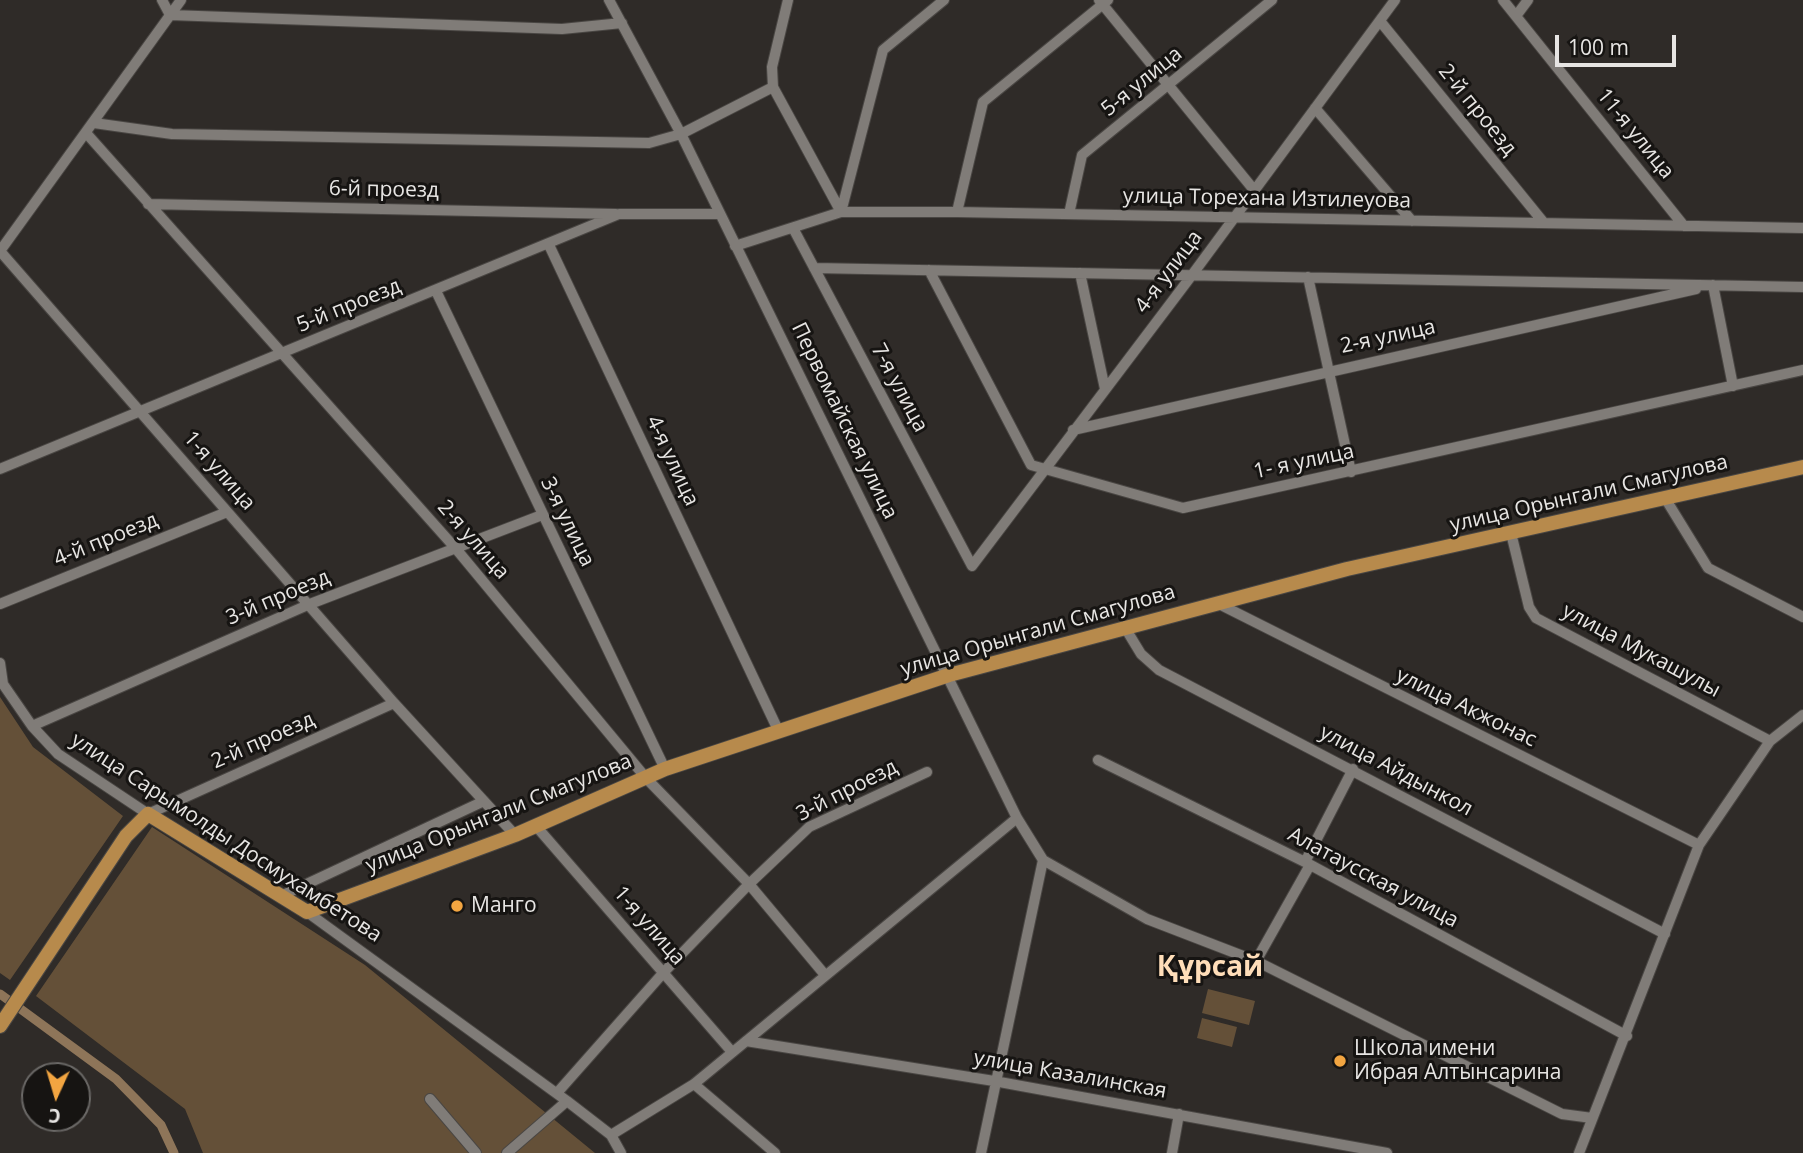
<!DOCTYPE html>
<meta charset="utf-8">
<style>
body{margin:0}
#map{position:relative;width:1803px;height:1153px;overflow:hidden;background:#2f2b28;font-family:"Open Sans",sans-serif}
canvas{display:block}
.north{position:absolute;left:21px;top:1062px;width:70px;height:70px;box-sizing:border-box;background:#161412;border:2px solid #6a6866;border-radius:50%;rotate:184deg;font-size:19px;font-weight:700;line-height:28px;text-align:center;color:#e7e5e3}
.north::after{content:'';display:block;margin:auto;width:24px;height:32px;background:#f2a541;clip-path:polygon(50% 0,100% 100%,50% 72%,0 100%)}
.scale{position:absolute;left:1555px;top:35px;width:121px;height:32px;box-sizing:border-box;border:4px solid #e7e5e3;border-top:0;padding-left:9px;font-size:21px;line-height:24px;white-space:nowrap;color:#e7e5e3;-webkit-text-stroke:5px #161412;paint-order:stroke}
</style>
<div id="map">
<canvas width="1803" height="1153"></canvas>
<div class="north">С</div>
<div class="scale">100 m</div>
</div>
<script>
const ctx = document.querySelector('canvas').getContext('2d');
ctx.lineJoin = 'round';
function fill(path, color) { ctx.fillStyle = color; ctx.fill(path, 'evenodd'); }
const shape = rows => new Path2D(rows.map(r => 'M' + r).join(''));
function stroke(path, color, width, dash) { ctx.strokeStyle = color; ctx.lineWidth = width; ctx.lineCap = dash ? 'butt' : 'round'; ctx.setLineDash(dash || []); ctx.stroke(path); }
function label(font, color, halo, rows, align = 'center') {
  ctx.font = font + ' "Open Sans",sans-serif'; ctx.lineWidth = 6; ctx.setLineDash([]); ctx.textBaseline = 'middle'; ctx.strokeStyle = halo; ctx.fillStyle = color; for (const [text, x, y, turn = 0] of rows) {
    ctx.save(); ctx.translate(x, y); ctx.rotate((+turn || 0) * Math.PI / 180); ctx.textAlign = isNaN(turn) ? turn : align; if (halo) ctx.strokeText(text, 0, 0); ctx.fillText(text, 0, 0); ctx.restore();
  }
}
fill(shape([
 [0,697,33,747,123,816,10,980,0,973],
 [152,827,365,965,595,1153,203,1153,185,1109,36,996],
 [1208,989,1255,1001,1249,1025,1202,1013],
 [1202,1018,1237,1027,1232,1047,1197,1038]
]), '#645038');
stroke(shape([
 [0,994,116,1079,161,1125,174,1153]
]), '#8e7559', 9);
const minor = shape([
 [162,0,170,15,562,29,622,23],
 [609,0,681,134,1017,818,1043,860,1147,919,1256,961,1562,1114,1592,1118],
 [788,0,772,67,773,87,841,212],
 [1099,0,1254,190],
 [1503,0,1684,226],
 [1516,16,1528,0],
 [1380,21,1544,223],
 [1315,108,1412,221],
 [94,123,172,134,649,143,681,134,773,87],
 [87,134,457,550,646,778,749,884,825,975],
 [148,204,616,214],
 [841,212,883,50,944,0],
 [957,212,983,102,1108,0],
 [1069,214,1082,155,1272,0],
 [793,228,972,566,1192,275,1395,0],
 [549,245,779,732],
 [735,246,841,212,957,212,1803,228],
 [0,251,394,703,515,835],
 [0,251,181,0],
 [814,268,1803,287],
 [929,270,1031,465,1183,508,1803,370],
 [1080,273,1105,389],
 [1308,277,1351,472],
 [1713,285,1733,386],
 [436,291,665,769],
 [1073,430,1696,289],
 [0,469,619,214,719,214],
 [1665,498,1708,568,1803,617],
 [1511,533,1529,607,1536,618,1770,741],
 [1217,603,1699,845],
 [0,604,227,512],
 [1124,626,1141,654,1159,670,1665,934],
 [0,663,3,684,32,726,58,754,148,814,394,703],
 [32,726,310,604,542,515],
 [1098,760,1305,862,1627,1036],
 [536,826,732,1052],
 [1305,862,1353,769],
 [281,896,484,801],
 [307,912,567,1101,611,1135,621,1153],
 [1256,961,1310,865],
 [746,1041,994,1081,1387,1153],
 [694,1084,775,1153],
 [557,1093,664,972,749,884,809,827,927,772],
 [430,1099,476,1153],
 [611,1135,694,1084,1017,818],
 [507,1153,567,1101],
 [981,1153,1043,860],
 [1172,1153,1179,1114],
 [1579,1153,1699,845,1770,741,1803,715]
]);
const major = shape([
 [0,1026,126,836,148,814,307,912,515,835,665,769,949,675,1347,569,1803,467]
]);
stroke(minor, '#494643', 12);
stroke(major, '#494643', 16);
stroke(minor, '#807c78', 10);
stroke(major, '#b78a4c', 14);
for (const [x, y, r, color] of [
 [457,906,7,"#f2a541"],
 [1340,1061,7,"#f2a541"]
]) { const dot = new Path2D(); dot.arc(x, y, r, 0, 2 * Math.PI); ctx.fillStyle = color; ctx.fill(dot); stroke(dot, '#161412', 2.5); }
label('21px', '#e7e5e3', '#161412', [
 ["5-я улица",1142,82,-39],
 ["2-й проезд",1477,110,51],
 ["11-я улица",1635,134,51],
 ["6-й проезд",384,190,1],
 ["улица Торехана Изтилеуова",1267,199,1],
 ["4-я улица",1169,272,-53],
 ["5-й проезд",349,306,-22],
 ["2-я улица",1388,337,-12],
 ["7-я улица",899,388,62],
 ["Первомайская улица",844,421,64],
 ["4-я улица",672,461,65],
 ["1- я улица",1304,462,-12],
 ["1-я улица",219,471,49],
 ["улица Орынгали Смагулова",1589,494,-13],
 ["3-я улица",567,522,64],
 ["4-й проезд",106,540,-22],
 ["2-я улица",473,540,49],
 ["3-й проезд",278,598,-23],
 ["улица Орынгали Смагулова",1038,631,-16],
 ["улица Мукашулы",1641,651,28],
 ["улица Акжонас",1466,708,26],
 ["2-й проезд",263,741,-24],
 ["улица Айдынкол",1396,771,28],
 ["3-й проезд",847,791,-27],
 ["улица Орынгали Смагулова",499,814,-22],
 ["улица Сарымолды Досмухамбетова",226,838,33],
 ["Алатаусская улица",1373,878,28],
 ["1-я улица",649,926,49],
 ["улица Казалинская",1070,1075,10]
]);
label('21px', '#e7e5e3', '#161412', [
 ["Манго",471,906],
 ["Школа имени",1354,1049],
 ["Ибрая Алтынсарина",1354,1073]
], 'left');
label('bold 28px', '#ffdeb9', '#161412', [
 ["Құрсай",1210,968]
]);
</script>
